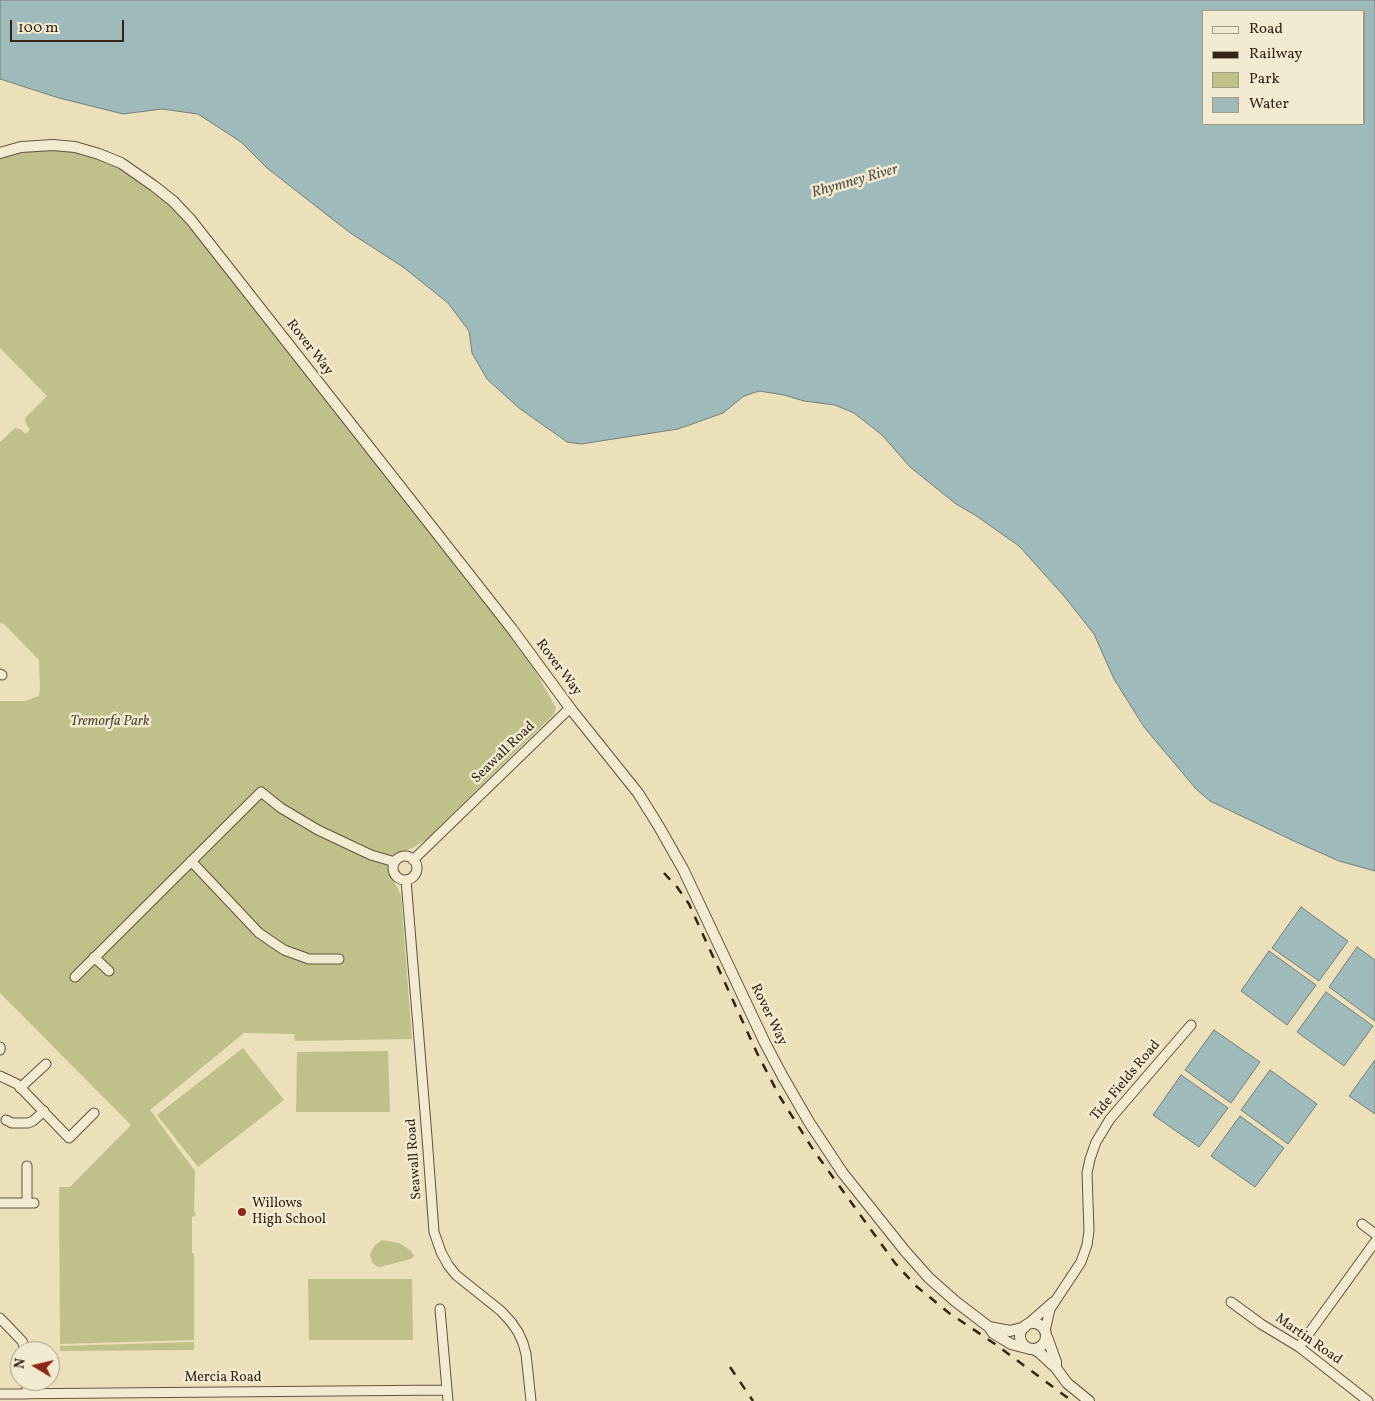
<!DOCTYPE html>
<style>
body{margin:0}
#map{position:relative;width:1375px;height:1401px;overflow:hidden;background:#ebe0b9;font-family:Vollkorn,serif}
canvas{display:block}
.legend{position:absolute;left:1202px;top:10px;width:162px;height:115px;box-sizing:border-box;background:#f2ebd2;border:1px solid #a69b87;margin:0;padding:6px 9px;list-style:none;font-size:15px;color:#342317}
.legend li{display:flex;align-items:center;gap:10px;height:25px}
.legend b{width:25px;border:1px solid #a69b87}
.north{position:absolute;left:10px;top:1341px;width:50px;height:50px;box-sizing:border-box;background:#f2ebd2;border:1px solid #a69b87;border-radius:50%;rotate:279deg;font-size:14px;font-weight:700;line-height:20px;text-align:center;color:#342317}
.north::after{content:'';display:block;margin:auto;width:18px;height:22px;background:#8f2418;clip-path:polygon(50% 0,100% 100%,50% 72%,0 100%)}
.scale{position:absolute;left:10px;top:20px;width:114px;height:22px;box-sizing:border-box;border:2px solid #342317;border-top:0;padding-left:6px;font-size:15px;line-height:18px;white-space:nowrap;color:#342317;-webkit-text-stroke:4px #f2ebd2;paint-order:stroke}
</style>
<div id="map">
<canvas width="1375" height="1401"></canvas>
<ul class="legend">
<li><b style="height:6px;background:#f2ebd2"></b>Road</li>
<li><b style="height:6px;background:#342317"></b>Railway</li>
<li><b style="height:14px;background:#bfc08a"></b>Park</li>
<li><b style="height:14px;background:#9fbabb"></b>Water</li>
</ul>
<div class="north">N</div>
<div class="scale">100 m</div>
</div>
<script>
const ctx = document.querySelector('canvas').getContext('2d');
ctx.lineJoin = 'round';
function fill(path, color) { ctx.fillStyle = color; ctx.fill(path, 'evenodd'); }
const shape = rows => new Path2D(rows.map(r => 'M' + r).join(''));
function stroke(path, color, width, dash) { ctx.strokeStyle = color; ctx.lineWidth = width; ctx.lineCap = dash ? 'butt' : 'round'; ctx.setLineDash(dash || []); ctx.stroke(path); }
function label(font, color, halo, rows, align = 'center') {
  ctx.font = font + ' Vollkorn,serif'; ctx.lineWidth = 5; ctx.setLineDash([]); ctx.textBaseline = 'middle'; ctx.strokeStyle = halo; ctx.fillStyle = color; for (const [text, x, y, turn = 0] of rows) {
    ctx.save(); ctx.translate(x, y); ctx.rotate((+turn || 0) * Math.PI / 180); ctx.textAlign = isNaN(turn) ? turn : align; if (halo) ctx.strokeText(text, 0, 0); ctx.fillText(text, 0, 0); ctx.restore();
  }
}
fill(shape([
 [42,150,59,150,82,154,113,165,149,188,168,203,185,221,206,245,527,656,556,708,554,714,427,839,414,847,396,855,389,863,388,873,398,888,401,896,412,1039,295,1041,294,1034,244,1033,150,1110,195,1171,194,1211,196,1215,192,1217,192,1253,194,1254,194,1340,60,1344,59,1187,70,1187,131,1125,0,993,0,701,25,701,39,696,40,688,39,660,3,623,2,624,0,622,0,442,15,428,20,429,26,434,30,429,26,424,25,418,47,396,0,348,0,159,20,152],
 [243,1048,284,1100,198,1167,157,1115],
 [388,1051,390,1112,296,1112,297,1052],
 [382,1240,399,1243,410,1250,414,1256,411,1259,380,1267,376,1266,372,1262,370,1256,371,1252,375,1245],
 [308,1279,412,1279,413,1340,309,1340],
 [194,1342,194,1350,60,1351,60,1346]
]), '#bfc08a');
const water = shape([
 [0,0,1375,0,1375,871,1339,861,1296,842,1210,801,1196,789,1144,727,1114,679,1094,634,1064,596,1019,546,975,515,956,504,910,467,882,435,854,413,835,405,804,401,784,395,759,391,744,396,723,413,678,429,581,444,567,442,519,408,487,379,472,353,469,331,448,303,403,267,349,232,267,168,241,142,198,114,162,109,123,114,59,98,0,79,0,0],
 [1204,11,1364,11,1364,124,1204,124,1204,11],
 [1301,907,1348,941,1319,981,1272,948,1301,907],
 [1357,947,1375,960,1375,1021,1329,987,1357,947],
 [1269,951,1316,985,1287,1025,1241,991,1269,951],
 [1326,992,1373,1026,1344,1066,1297,1032,1326,992],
 [1214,1030,1260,1062,1231,1103,1185,1070,1214,1030],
 [1375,1060,1375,1114,1349,1096,1375,1060],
 [1270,1070,1317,1104,1288,1144,1241,1110,1270,1070],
 [1181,1075,1228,1108,1199,1147,1153,1115,1181,1075],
 [1240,1116,1284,1148,1255,1187,1211,1156,1240,1116]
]);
fill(water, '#9fbabb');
stroke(water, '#747e79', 1);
const minor = shape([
 [0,674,2,675],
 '393 868a12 12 0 1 1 24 0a12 12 0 1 1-24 0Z',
 [413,860,570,708],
 [191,861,259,933,284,950,309,959,339,959],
 [406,880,427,1137,434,1232,441,1252,448,1265,456,1275,501,1311,511,1322,518,1332,523,1343,526,1354,531,1401],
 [94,957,109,971],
 [75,977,261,792,281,808,318,830,371,855,395,862],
 [0,1047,0,1050],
 [0,1076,17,1084,69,1138,94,1113],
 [20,1088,46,1064],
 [6,1120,12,1123,28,1123,33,1121,44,1111],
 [0,1203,34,1203],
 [27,1203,27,1166],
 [1362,1224,1375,1234],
 [1231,1302,1261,1324,1299,1347,1368,1401],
 [440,1309,448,1401],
 [0,1318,22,1341,26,1351],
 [1028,1324,1053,1302],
 [1045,1331,1050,1309,1081,1262,1087,1245,1089,1231,1087,1173,1090,1159,1096,1142,1110,1119,1191,1025],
 [1299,1347,1375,1242],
 [27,1381,27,1394],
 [0,1394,447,1390]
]);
const tertiary = shape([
 [0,153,21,147,53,145,75,147,99,154,121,163,154,186,173,201,191,220,512,629,570,708,638,793,658,825,683,869,765,1043,783,1077,809,1122,842,1172,905,1251,929,1278,955,1301,989,1327,993,1333,1011,1344,1030,1349],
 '1020 1336a13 13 0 1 1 26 0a13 13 0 1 1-26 0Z',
 [989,1327,1010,1331,1025,1327],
 [1047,1337,1056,1362,1056,1368],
 [1033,1349,1040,1353,1056,1368,1067,1383,1089,1401]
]);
stroke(minor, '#625240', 11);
stroke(tertiary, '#625240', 12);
stroke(minor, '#f2ebd2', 9);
stroke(tertiary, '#f2ebd2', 10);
stroke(shape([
 [664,873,677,887,689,904,757,1053,780,1097,814,1151,895,1263,916,1286,949,1313,995,1344,1072,1401],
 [730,1367,753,1401]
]), '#342317', 2.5, [9, 9]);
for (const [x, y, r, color] of [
 [242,1212,5,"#8f2418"]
]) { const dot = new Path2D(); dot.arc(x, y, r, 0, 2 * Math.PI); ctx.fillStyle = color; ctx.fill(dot); stroke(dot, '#f2ebd2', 2); }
label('14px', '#342317', '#f2ebd2', [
 ["Rover Way",309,348,52],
 ["Rover Way",558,668,53],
 ["Seawall Road",504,753,-44],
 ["Rover Way",768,1015,64],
 ["Tide Fields Road",1126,1081,-50],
 ["Seawall Road",415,1159,-94],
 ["Martin Road",1308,1340,35],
 ["Mercia Road",223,1378]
]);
label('italic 14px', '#574a34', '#f2ebd2', [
 ["Tremorfa Park",110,722]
]);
label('14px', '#342317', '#f2ebd2', [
 ["Willows",252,1204],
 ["High School",252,1220]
], 'left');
label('italic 15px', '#545048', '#f2ebd2', [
 ["Rhymney River",855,182,-16]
]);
</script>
